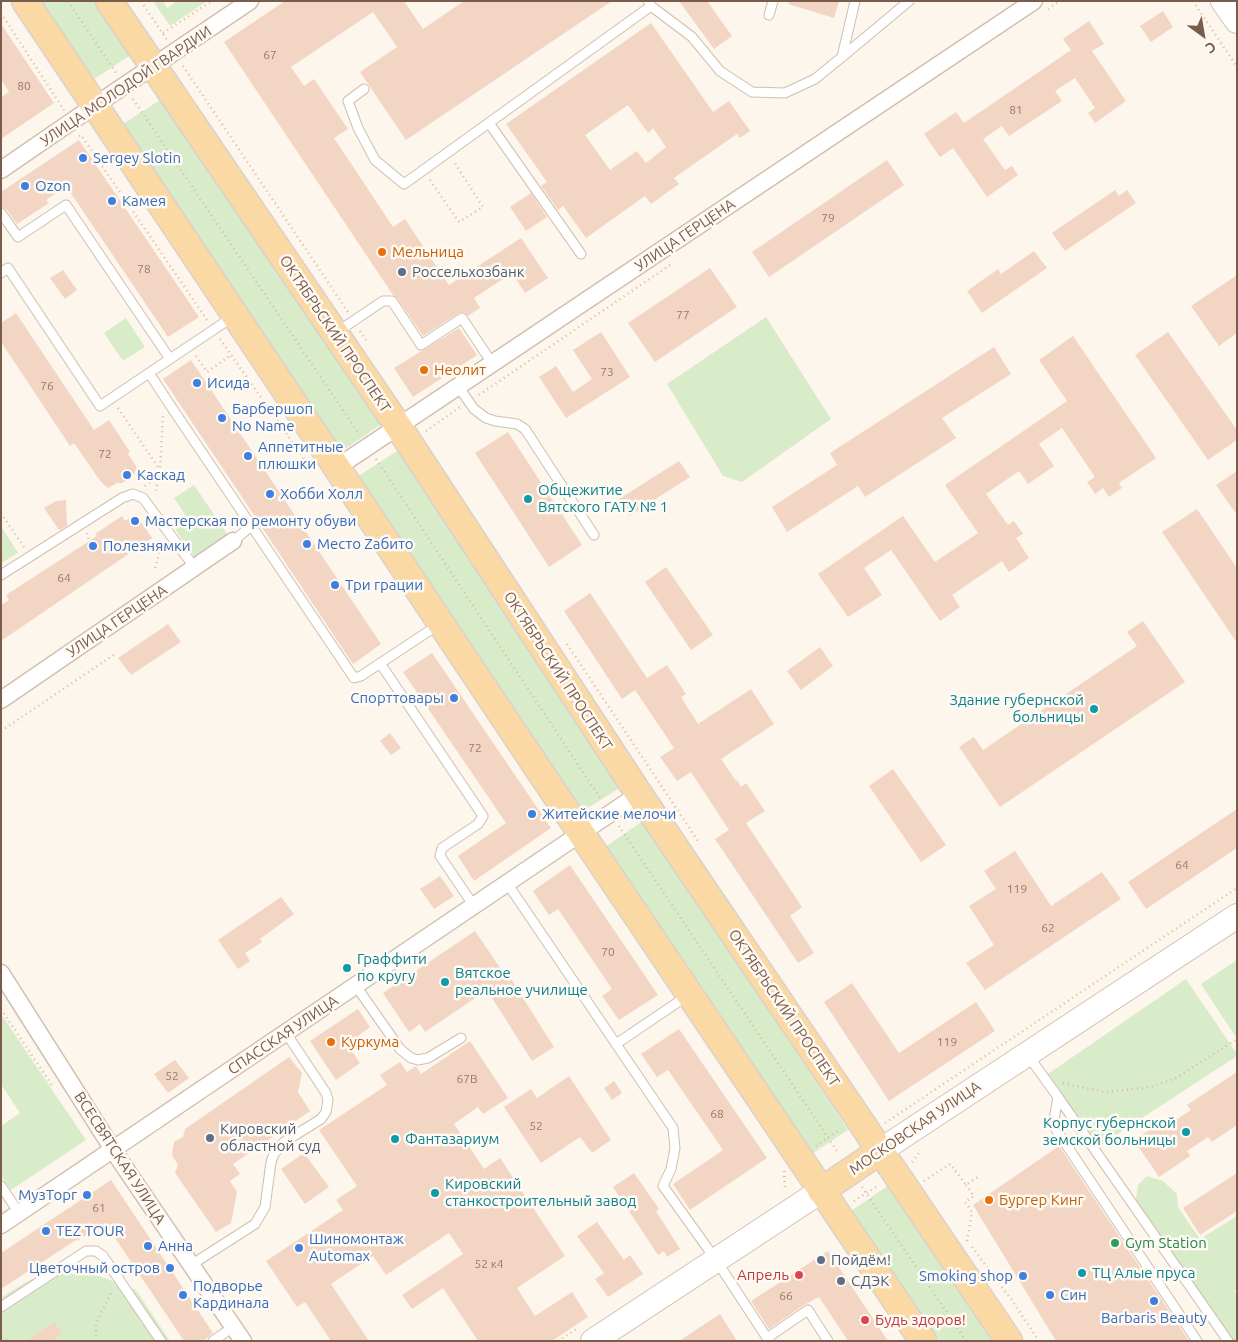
<!DOCTYPE html>
<meta charset="utf-8">
<style>
body{margin:0}
#map{position:relative;width:1238px;height:1342px;overflow:hidden;background:#fdf6ec;font-family:Ubuntu,sans-serif}
canvas{display:block}
.frame{position:absolute;inset:0;border:2px solid #7a5c4d;pointer-events:none}
.north{position:absolute;left:1178px;top:10px;width:50px;height:50px;-webkit-text-stroke:4px #fffaf3;paint-order:stroke;rotate:148deg;font-size:14px;font-weight:700;line-height:20px;text-align:center;color:#7a5c4d}
.north::after{content:'';display:block;margin:auto;width:18px;height:22px;background:#7a5c4d;clip-path:polygon(50% 0,100% 100%,50% 72%,0 100%)}
</style>
<div id="map">
<canvas width="1238" height="1342"></canvas>
<div class="frame"></div>
<div class="north">С</div>
</div>
<script>
const ctx = document.querySelector('canvas').getContext('2d');
ctx.lineJoin = 'round';
function fill(path, color) { ctx.fillStyle = color; ctx.fill(path, 'evenodd'); }
const shape = rows => new Path2D(rows.map(r => 'M' + r).join(''));
function stroke(path, color, width, dash) { ctx.strokeStyle = color; ctx.lineWidth = width; ctx.lineCap = dash ? 'butt' : 'round'; ctx.setLineDash(dash || []); ctx.stroke(path); }
function label(font, color, halo, rows, align = 'center') {
  ctx.font = font + ' Ubuntu,sans-serif'; ctx.lineWidth = 5; ctx.setLineDash([]); ctx.textBaseline = 'middle'; ctx.strokeStyle = halo; ctx.fillStyle = color; for (const [text, x, y, turn = 0] of rows) {
    ctx.save(); ctx.translate(x, y); ctx.rotate((+turn || 0) * Math.PI / 180); ctx.textAlign = isNaN(turn) ? turn : align; if (halo) ctx.strokeText(text, 0, 0); ctx.fillText(text, 0, 0); ctx.restore();
  }
}
fill(shape([
 [39,1,100,1,134,53,91,81],
 [153,1,163,1,167,8,177,1,207,1,170,26],
 [163,98,383,423,339,453,120,126],
 [766,317,831,419,742,482,723,476,667,384],
 [126,318,145,347,123,361,104,333],
 [400,449,621,787,577,815,357,477],
 [194,485,230,538,197,561,173,526,186,516,174,498],
 [3,529,18,553,1,563,1,530],
 [643,821,848,1130,810,1155,605,847],
 [1237,960,1237,1039,1201,984],
 [1186,979,1237,1054,1237,1056,1096,1148,1045,1076],
 [1,1014,86,1140,11,1190,1,1176,1,1126,20,1113,1,1084],
 [1147,1176,1163,1181,1177,1194,1178,1207,1200,1239,1237,1216,1237,1289,1234,1291,1237,1294,1237,1341,1229,1341,1135,1205,1138,1185],
 [889,1185,995,1341,939,1341,851,1211],
 [63,1273,99,1276,136,1290,170,1341,1,1341,3,1296,30,1280]
]), '#d8ecc9');
fill(shape([
 [285,1,404,1,423,29,464,1,612,1,406,140,360,72,397,47,373,12,291,67,304,86,314,79,348,129,334,138,393,227,405,219,449,285,521,238,548,278,525,293,512,273,474,298,480,308,468,316,464,312,459,313,423,336,397,298,393,295,224,42],
 [679,1,707,1,732,36,714,49],
 [789,1,839,1,834,18,788,4],
 [1163,11,1173,27,1151,42,1140,26],
 [1089,21,1104,44,1092,51,1126,101,1095,123,1088,113,1095,108,1075,78,1055,91,1062,101,1009,136,1002,126,983,139,1005,170,1012,166,1018,175,987,197,953,148,940,157,924,134,956,112,964,123,1071,50,1063,39],
 [651,23,713,112,729,101,750,131,740,138,737,134,674,178,679,184,651,204,645,196,586,238,563,206,558,210,541,186,547,182,506,124],
 [628,105,648,133,653,128,666,147,646,163,637,151,610,170,585,135],
 [1,24,54,103,1,139,1,97,9,92,1,80],
 [79,140,199,317,168,337,66,186,46,200,49,203,17,224,6,209,1,207,1,192],
 [887,160,904,185,769,277,752,252],
 [1115,190,1119,196,1127,190,1136,203,1065,251,1052,233],
 [531,193,547,217,526,231,510,207],
 [1034,251,1047,268,982,313,967,291,998,269,1001,274],
 [710,268,737,307,655,362,628,323],
 [63,270,77,290,65,299,50,278],
 [1237,275,1237,333,1219,346,1191,306],
 [16,313,94,430,109,420,130,452,128,454,136,466,136,470,132,477,122,483,117,483,108,488,101,482,74,443,70,446,1,342,1,323],
 [459,328,477,355,413,397,394,368],
 [601,332,630,377,566,418,539,377,556,366,573,392,592,379,573,350],
 [1168,332,1237,430,1237,440,1208,460,1135,355],
 [1073,336,1156,458,1119,483,1122,488,1109,497,1103,488,1095,494,1087,482,1095,477,1062,428,1039,444,1054,466,1028,484,1019,471,986,494,1008,525,1014,521,1023,534,1016,538,1029,558,1009,572,1002,561,952,595,960,607,940,621,891,550,864,568,882,595,848,617,818,574,903,516,935,562,978,533,945,485,1067,401,1039,360],
 [994,347,1011,374,942,418,956,438,865,497,858,486,787,532,772,507,837,465,830,453],
 [191,360,381,644,353,664,261,526,259,520,256,518,163,379],
 [508,432,582,545,549,567,475,453],
 [679,461,690,477,629,516,619,499],
 [1237,471,1237,515,1216,485],
 [66,500,67,526,59,530,44,508,56,501],
 [1197,509,1237,568,1237,643,1162,532],
 [136,514,152,538,1,641,1,605,9,600,6,595,97,536,95,534,122,516,125,521],
 [666,567,713,635,691,650,645,582],
 [590,593,647,678,667,665,686,694,681,697,698,724,751,689,774,724,721,759,736,781,737,780,741,787,746,783,765,811,746,823,802,907,790,916,814,953,798,963,715,839,729,830,691,772,677,781,660,757,674,748,635,690,622,699,564,611],
 [1143,621,1185,682,1000,807,959,747,974,737,983,750,1137,646,1127,632],
 [168,624,181,642,131,675,118,658],
 [820,647,833,666,801,690,787,671],
 [432,653,551,828,474,881,458,856,506,823,403,672],
 [390,733,401,748,391,755,380,741],
 [893,769,946,845,921,862,869,786],
 [1237,809,1237,848,1146,909,1128,882],
 [1015,851,1051,906,1102,872,1121,899,985,990,966,963,994,945,969,906,996,889,984,871],
 [570,865,658,995,619,1020,602,996,612,989,558,909,549,915,533,891],
 [440,876,454,896,434,909,420,889],
 [281,897,294,914,260,939,262,942,245,953,250,961,238,969,218,940],
 [475,931,509,981,511,979,554,1047,532,1061,487,990,425,1032,420,1024,409,1032,383,993],
 [852,983,899,1053,976,1002,995,1031,889,1101,824,1002],
 [358,1009,370,1027,347,1044,360,1063,336,1080,310,1041],
 [679,1029,767,1158,690,1210,673,1184,723,1150,668,1070,657,1077,641,1054],
 [470,1041,508,1098,483,1114,478,1107,454,1124,484,1169,500,1158,565,1256,517,1288,535,1316,572,1292,588,1317,552,1341,478,1341,443,1288,412,1309,402,1295,463,1254,449,1233,386,1275,373,1256,331,1284,369,1341,331,1341,305,1302,297,1307,266,1261,343,1210,336,1200,357,1186,319,1130,387,1085,380,1075,400,1062,407,1072,416,1066,421,1074],
 [289,1057,302,1073,298,1092,310,1111,233,1164,240,1174,230,1181,237,1192,231,1223,216,1232,175,1173,178,1165,172,1155,174,1142,183,1137,185,1129],
 [175,1060,189,1078,168,1093,154,1074],
 [1237,1072,1237,1125,1212,1142,1208,1137,1187,1151,1190,1156,1159,1177,1134,1140,1161,1122,1165,1127,1191,1110,1187,1105],
 [569,1076,611,1140,592,1153,580,1137,541,1163,504,1107,531,1089,537,1098],
 [614,1081,622,1093,612,1100,604,1088],
 [1059,1146,1189,1341,1056,1341,973,1205],
 [304,1153,329,1187,305,1204,281,1169],
 [634,1173,659,1209,656,1211,680,1249,667,1257,664,1251,658,1255,613,1187],
 [1237,1173,1237,1211,1200,1235,1183,1208],
 [111,1180,213,1333,203,1341,184,1341,105,1223,77,1241,76,1240,1,1289,1,1253],
 [597,1222,624,1260,630,1255,643,1274,608,1297,595,1279,604,1273,577,1236],
 [828,1251,888,1341,848,1341,819,1297,804,1305,769,1329,751,1301],
 [720,1314,737,1341,679,1341],
 [54,1322,62,1334,52,1341,26,1341]
]), '#f3d5c3');
const lane = shape([
 [651,6,692,37,720,71,752,92,785,93,815,79,842,57,855,1],
 [769,15,773,1],
 [842,57,909,1],
 [364,89,348,101,358,128,375,160,404,184,651,6,648,1],
 [489,123,581,254],
 [1,213,18,237,66,205,170,359],
 [1,273,8,268,100,406,149,373],
 [234,316,149,373,172,408,354,678,361,676,438,625],
 [337,332,383,301,392,301,421,345,462,318,492,363],
 [458,386,474,409,486,418,495,421,517,424,525,429,594,535],
 [233,541,254,524],
 [1,575,122,498,133,494,143,498,195,568],
 [380,663,483,816,478,824,442,848,440,856,474,906],
 [507,883,616,1044,687,996],
 [356,986,400,1049,411,1058,418,1060,428,1058,461,1038],
 [616,1044,673,1128,675,1148,671,1169,663,1186,716,1260,769,1341],
 [1027,1054,1058,1097,1053,1125,1197,1341],
 [1058,1097,1228,1341],
 [1,1186,19,1213],
 [191,1265,255,1224,265,1207,271,1162,274,1154,284,1142,321,1119,326,1112,328,1100,326,1093,286,1033],
 [1,1307,86,1251,96,1251,103,1256,161,1341],
 [767,1338,808,1310,828,1341],
 [213,1341,233,1327]
]);
const street = shape([
 [1,170,94,106,250,1],
 [336,468,1034,1],
 [1,700,233,541],
 [1,973,119,1159,243,1341],
 [1,1225,639,794]
]);
const secondary = shape([
 [1223,1,1237,21],
 [880,1151,1237,916],
 [593,1341,821,1191]
]);
const primary = shape([
 [25,1,581,833,923,1341],
 [109,1,398,426,639,794,1009,1341],
 [821,1191,880,1151]
]);
stroke(lane, '#d1beb0', 11);
stroke(street, '#d1beb0', 19);
stroke(secondary, '#d6c0b0', 26);
stroke(primary, '#dad1cd', 29);
stroke(shape([
 [68,1,116,73],
 [141,1,167,40],
 [1193,1,1237,67],
 [1048,9,1059,1],
 [1,13,64,110],
 [163,33,212,1],
 [183,66,348,312],
 [133,99,359,434],
 [79,136,81,135,207,320],
 [430,180,459,222,483,207,454,162],
 [360,331,368,343],
 [220,339,312,470],
 [196,356,207,372,231,355],
 [479,395,673,263],
 [118,408,160,470,155,493],
 [426,431,460,407],
 [376,459,602,801],
 [145,486,153,480,160,470,163,415],
 [1,513,24,547],
 [87,533,89,541],
 [155,568,162,543],
 [567,644,698,841],
 [1,731,115,654],
 [619,826,839,1154],
 [1,1009,53,1087],
 [1063,1083,1105,1092,1151,1087,1176,1078,1237,1039],
 [885,1123,1237,888],
 [816,1146,841,1129],
 [912,1162,919,1153],
 [784,1171,785,1191],
 [924,1181,950,1164,966,1185,979,1176],
 [966,1185,974,1196,965,1202,972,1212,967,1241],
 [862,1187,966,1341],
 [854,1201,879,1185],
 [972,1247,1011,1299,1039,1341],
 [1,1338,10,1341],
 [96,1341,96,1324,112,1291],
 [558,1341,578,1328]
]), '#d9b8a5', 2.5, [1, 4]);
stroke(lane, '#fff', 9);
stroke(street, '#fff', 16);
stroke(secondary, '#fff', 24);
stroke(primary, '#fbd9a5', 26);
for (const [x, y, r, color] of [
 [83,158,5,"#3f7fe0"],
 [25,186,5,"#3f7fe0"],
 [112,201,5,"#3f7fe0"],
 [382,252,5,"#e8710a"],
 [402,272,5,"#5c6f8a"],
 [424,370,5,"#e8710a"],
 [197,383,5,"#3f7fe0"],
 [222,418,5,"#3f7fe0"],
 [248,456,5,"#3f7fe0"],
 [127,475,5,"#3f7fe0"],
 [270,494,5,"#3f7fe0"],
 [528,499,5,"#0f9aa8"],
 [135,521,5,"#3f7fe0"],
 [307,544,5,"#3f7fe0"],
 [93,546,5,"#3f7fe0"],
 [335,585,5,"#3f7fe0"],
 [454,698,5,"#3f7fe0"],
 [1094,709,5,"#0f9aa8"],
 [532,814,5,"#3f7fe0"],
 [347,968,5,"#0f9aa8"],
 [445,982,5,"#0f9aa8"],
 [331,1042,5,"#e8710a"],
 [1186,1132,5,"#0f9aa8"],
 [210,1138,5,"#5c6f8a"],
 [395,1139,5,"#0f9aa8"],
 [435,1193,5,"#0f9aa8"],
 [87,1195,5,"#3f7fe0"],
 [989,1200,5,"#e8710a"],
 [46,1231,5,"#3f7fe0"],
 [1115,1243,5,"#2e9e5b"],
 [148,1246,5,"#3f7fe0"],
 [299,1248,5,"#3f7fe0"],
 [821,1260,5,"#5c6f8a"],
 [170,1268,5,"#3f7fe0"],
 [1082,1273,5,"#0f9aa8"],
 [799,1275,5,"#e0444e"],
 [1023,1276,5,"#3f7fe0"],
 [841,1281,5,"#5c6f8a"],
 [183,1295,5,"#3f7fe0"],
 [1050,1295,5,"#3f7fe0"],
 [1154,1301,5,"#3f7fe0"],
 [865,1320,5,"#e0444e"]
]) { const dot = new Path2D(); dot.arc(x, y, r, 0, 2 * Math.PI); ctx.fillStyle = color; ctx.fill(dot); stroke(dot, '#fffaf3', 2); }
label('12px', '#987a6a', null, [
 ["67",270,55],
 ["80",24,86],
 ["81",1016,110],
 ["79",828,218],
 ["78",144,269],
 ["77",683,315],
 ["73",607,372],
 ["76",47,386],
 ["72",105,454],
 ["64",64,578],
 ["72",475,748],
 ["64",1182,865],
 ["119",1017,889],
 ["62",1048,928],
 ["70",608,952],
 ["119",947,1042],
 ["52",172,1076],
 ["67В",467,1079],
 ["68",717,1114],
 ["52",536,1126],
 ["61",99,1208],
 ["52 к4",489,1264],
 ["66",786,1296]
]);
label('15px', '#7a5c4d', '#fffaf3', [
 ["УЛИЦА МОЛОДОЙ ГВАРДИИ",126,86,-34],
 ["УЛИЦА ГЕРЦЕНА",685,235,-34],
 ["ОКТЯБРЬСКИЙ ПРОСПЕКТ",335,334,56],
 ["УЛИЦА ГЕРЦЕНА",117,621,-34],
 ["ОКТЯБРЬСКИЙ ПРОСПЕКТ",558,671,57],
 ["ОКТЯБРЬСКИЙ ПРОСПЕКТ",784,1008,56],
 ["СПАССКАЯ УЛИЦА",283,1035,-34],
 ["МОСКОВСКАЯ УЛИЦА",915,1128,-34],
 ["ВСЕСВЯТСКАЯ УЛИЦА",120,1158,57]
]);
label('15px', '#366cbe', '#fffaf3', [
 ["Sergey Slotin",93,158],
 ["Ozon",35,186],
 ["Камея",122,201],
 ["Исида",207,383],
 ["Барбершоп",232,409],
 ["No Name",232,426],
 ["Аппетитные",258,447],
 ["плюшки",258,464],
 ["Каскад",137,475],
 ["Хобби Холл",280,494],
 ["Мастерская по ремонту обуви",145,521],
 ["Место Zабито",317,544],
 ["Полезнямки",103,546],
 ["Три грации",345,585],
 ["Спорттовары",444,698,"right"],
 ["Житейские мелочи",542,814],
 ["МузТорг",77,1195,"right"],
 ["TEZ TOUR",56,1231],
 ["Шиномонтаж",309,1239],
 ["Automax",309,1256],
 ["Анна",158,1246],
 ["Цветочный остров",160,1268,"right"],
 ["Smoking shop",1013,1276,"right"],
 ["Подворье",193,1286],
 ["Кардинала",193,1303],
 ["Син",1060,1295],
 ["Barbaris Beauty",1154,1318,"center"]
], 'left');
label('15px', '#c56008', '#fffaf3', [
 ["Мельница",392,252],
 ["Неолит",434,370],
 ["Куркума",341,1042],
 ["Бургер Кинг",999,1200]
], 'left');
label('15px', '#4e5e75', '#fffaf3', [
 ["Россельхозбанк",412,272],
 ["Кировский",220,1129],
 ["областной суд",220,1146],
 ["Пойдём!",831,1260],
 ["СДЭК",851,1281]
], 'left');
label('15px', '#0d838f', '#fffaf3', [
 ["Общежитие",538,490],
 ["Вятского ГАТУ № 1",538,507],
 ["Здание губернской",1084,700,"right"],
 ["больницы",1084,717,"right"],
 ["Граффити",357,959],
 ["по кругу",357,976],
 ["Вятское",455,973],
 ["реальное училище",455,990],
 ["Корпус губернской",1176,1123,"right"],
 ["земской больницы",1176,1140,"right"],
 ["Фантазариум",405,1139],
 ["Кировский",445,1184],
 ["станкостроительный завод",445,1201],
 ["ТЦ Алые пруса",1092,1273]
], 'left');
label('15px', '#27864d', '#fffaf3', [
 ["Gym Station",1125,1243]
], 'left');
label('15px', '#be3a42', '#fffaf3', [
 ["Апрель",789,1275],
 ["Будь здоров!",875,1320,"left"]
], 'right');
</script>
